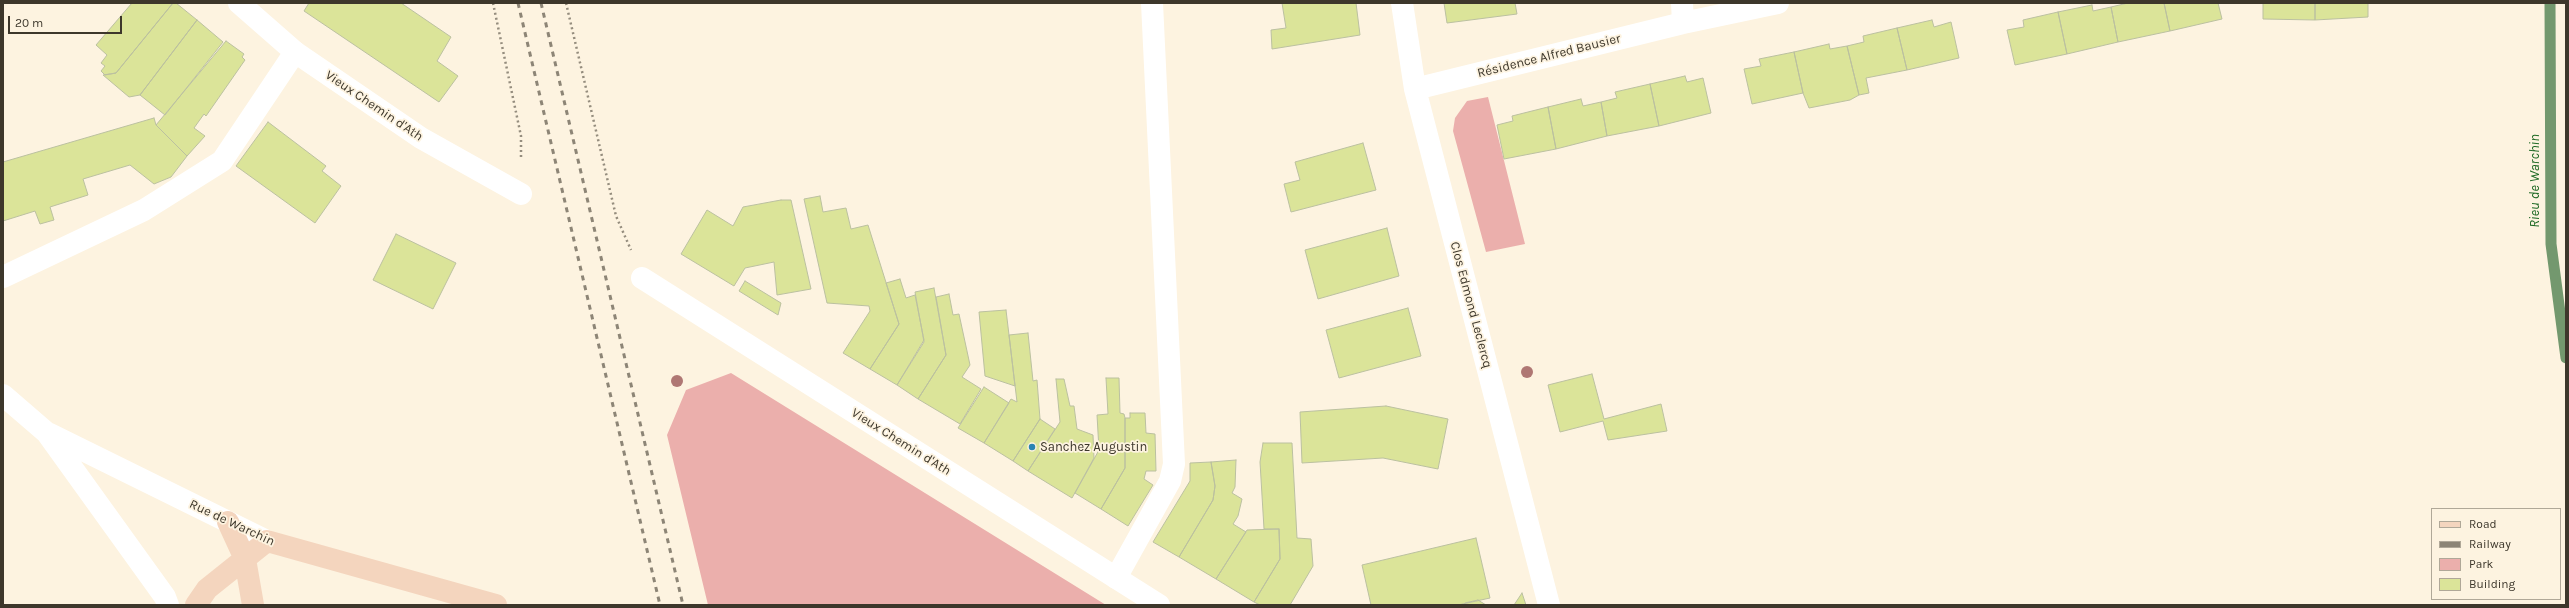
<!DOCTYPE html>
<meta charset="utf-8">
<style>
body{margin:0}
#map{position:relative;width:2569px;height:608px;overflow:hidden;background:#fdf3e0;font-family:Karla,sans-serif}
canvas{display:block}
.frame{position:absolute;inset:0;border:4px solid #3d372b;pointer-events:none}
.legend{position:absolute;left:2431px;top:508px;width:130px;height:92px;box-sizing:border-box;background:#fdf3e0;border:1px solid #b0a898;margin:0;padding:5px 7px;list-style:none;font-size:12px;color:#3d372b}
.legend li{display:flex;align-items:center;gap:8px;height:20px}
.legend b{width:20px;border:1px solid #b0a898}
.scale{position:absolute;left:8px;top:16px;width:114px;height:18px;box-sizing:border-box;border:2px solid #3d372b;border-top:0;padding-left:5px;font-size:12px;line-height:14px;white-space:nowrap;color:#3d372b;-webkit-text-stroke:3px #fdf3e0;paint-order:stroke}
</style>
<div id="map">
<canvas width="2569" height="608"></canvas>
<div class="frame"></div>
<ul class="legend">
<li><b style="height:5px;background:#f4d5be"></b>Road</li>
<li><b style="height:5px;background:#8d8576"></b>Railway</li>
<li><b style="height:11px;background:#ebafac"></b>Park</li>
<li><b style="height:11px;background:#dbe499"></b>Building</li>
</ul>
<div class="scale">20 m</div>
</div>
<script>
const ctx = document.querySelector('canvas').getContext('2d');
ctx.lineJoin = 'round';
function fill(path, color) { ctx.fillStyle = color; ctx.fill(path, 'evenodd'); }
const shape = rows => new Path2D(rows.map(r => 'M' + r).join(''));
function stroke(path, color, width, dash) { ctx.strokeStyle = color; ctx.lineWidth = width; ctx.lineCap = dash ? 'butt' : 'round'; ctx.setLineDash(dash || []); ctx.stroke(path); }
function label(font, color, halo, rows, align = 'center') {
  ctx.font = font + ' Karla,sans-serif'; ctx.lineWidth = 3.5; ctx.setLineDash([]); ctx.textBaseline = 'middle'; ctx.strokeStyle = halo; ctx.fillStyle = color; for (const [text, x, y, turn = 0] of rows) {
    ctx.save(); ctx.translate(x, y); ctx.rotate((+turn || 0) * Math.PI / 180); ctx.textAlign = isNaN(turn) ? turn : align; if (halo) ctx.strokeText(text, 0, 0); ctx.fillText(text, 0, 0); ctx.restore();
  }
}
fill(shape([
 [1488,97,1525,244,1486,252,1453,131,1455,118,1467,101],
 [731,373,1106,605,708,605,667,435,686,390]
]), '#ebafac');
stroke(shape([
 [2550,3,2551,244,2566,358]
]), '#73986e', 11);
const building = shape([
 [132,3,173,3,116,73,105,75,101,71,105,66,101,63,107,55,96,45,132,3],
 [173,3,176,3,197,20,140,95,129,97,103,75,116,73,173,3],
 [309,3,401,3,451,37,437,61,458,76,439,102,304,11,309,3],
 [1282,3,1356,3,1360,35,1272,49,1271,30,1286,28,1282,3],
 [1444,3,1515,3,1517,14,1447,23,1444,3],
 [2128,3,2164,3,2170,31,2118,42,2111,7,2128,3],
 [2164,3,2218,3,2222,19,2170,31,2164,3],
 [2263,3,2315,3,2315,20,2263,19,2263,3],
 [2315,3,2368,3,2368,17,2315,20,2315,3],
 [2092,5,2093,11,2111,7,2118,42,2067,54,2058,12,2092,5],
 [2058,12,2067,54,2015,65,2007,30,2024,27,2023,20,2058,12],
 [197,20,223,42,165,115,140,95,197,20],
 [1932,20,1934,27,1951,22,1959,58,1907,70,1897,28,1932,20],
 [1897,28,1907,70,1866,78,1869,93,1859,95,1847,46,1864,42,1863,36,1897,28],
 [226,41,244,54,242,57,245,60,206,116,204,114,194,128,205,136,187,156,156,125,226,41],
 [1829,44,1830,49,1847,46,1859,95,1850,100,1809,108,1803,93,1794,52,1829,44],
 [1794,52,1803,93,1752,104,1744,69,1761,66,1759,59,1794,52],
 [1685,76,1687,82,1703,78,1711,113,1659,126,1650,84,1685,76],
 [1650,84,1659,126,1607,136,1601,102,1617,98,1615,92,1650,84],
 [1581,99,1583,106,1601,102,1607,136,1556,149,1548,107,1581,99],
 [1548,107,1556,149,1504,159,1497,125,1513,121,1512,116,1548,107],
 [154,118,156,125,187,156,171,177,154,184,130,165,83,179,88,195,50,207,54,220,40,224,35,211,3,221,3,162,154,118],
 [268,122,326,166,322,171,341,186,315,223,236,166,268,122],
 [1363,143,1376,190,1291,212,1284,184,1300,180,1295,162,1363,143],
 [820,196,823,212,846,208,851,229,868,225,899,324,870,369,843,353,870,311,869,306,827,303,804,199,820,196],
 [781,200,791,200,811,289,777,295,774,262,745,268,734,286,681,254,707,210,733,226,743,207,781,200],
 [1387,228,1399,276,1318,299,1305,250,1387,228],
 [396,234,456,263,433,309,373,280,396,234],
 [900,279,906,298,915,295,924,340,897,385,870,369,899,324,886,283,900,279],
 [745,281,781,303,778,315,739,291,745,281],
 [934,288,946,355,918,399,897,385,924,342,915,292,934,288],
 [949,294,953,315,959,314,970,365,962,377,981,389,960,424,918,399,946,355,936,297,949,294],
 [1408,308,1421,356,1339,378,1326,330,1408,308],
 [1006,310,1009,335,1015,386,985,376,979,312,1006,310],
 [1028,333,1033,381,1037,380,1040,419,1013,461,984,443,1011,399,1017,402,1009,335,1028,333],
 [1592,374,1604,419,1661,404,1667,431,1608,440,1603,421,1560,432,1548,385,1592,374],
 [1106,378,1119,378,1120,413,1124,414,1125,418,1125,468,1101,509,1075,493,1099,450,1097,415,1108,414,1106,378],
 [1056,379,1064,379,1070,406,1074,406,1077,429,1093,435,1094,458,1072,498,1028,471,1060,422,1056,379],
 [984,387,1009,403,984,443,958,428,984,387],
 [1386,406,1448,419,1438,469,1383,458,1302,463,1300,412,1386,406],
 [1130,413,1145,413,1146,433,1155,434,1156,471,1146,471,1144,479,1153,485,1128,526,1101,509,1125,468,1125,418,1130,418,1130,413],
 [1040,419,1055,429,1028,471,1013,461,1040,419],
 [1263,443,1292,443,1297,538,1311,539,1313,566,1290,605,1260,605,1254,602,1280,559,1279,529,1264,529,1260,462,1263,443],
 [1236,460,1235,487,1232,493,1242,499,1238,516,1233,524,1246,532,1216,579,1179,557,1213,500,1215,486,1211,462,1236,460],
 [1211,462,1215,486,1213,500,1179,557,1153,542,1190,481,1190,463,1211,462],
 [1279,529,1280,559,1254,602,1216,579,1247,530,1279,529],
 [1476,538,1490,598,1458,605,1371,605,1362,565,1476,538],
 [1522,593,1526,605,1514,605,1522,593],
 [1478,600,1486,605,1464,605,1465,603,1478,600]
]);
fill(building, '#dbe499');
stroke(building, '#bbc0a0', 1);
stroke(shape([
 [493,3,521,136,521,157],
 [566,3,616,216,631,250]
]), '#958d7e', 2.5, [2, 3]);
stroke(shape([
 [295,52,421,138,521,194],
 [1116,578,1170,481,1174,464,1152,3]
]), '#fff', 22);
stroke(shape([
 [1402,3,1415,89,1549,605],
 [1682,3,1683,23],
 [1415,89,1683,23,1778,3],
 [3,277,144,210,222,161,295,52,239,3],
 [642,278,1159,605],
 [3,395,47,433,165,597,168,605],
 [50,434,267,541]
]), '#fff', 22);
stroke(shape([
 [228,522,245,559,253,605],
 [196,605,207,589,267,541,496,605]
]), '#f4d5be', 22);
stroke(shape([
 [518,3,660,605],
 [541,3,683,605]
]), '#8d8576', 3, [5, 5]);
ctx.fillStyle = '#af7773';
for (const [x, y] of [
 [1527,372],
 [677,381]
]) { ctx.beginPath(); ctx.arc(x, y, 6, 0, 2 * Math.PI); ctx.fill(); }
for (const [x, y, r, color] of [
 [1032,447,4,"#2b84b2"]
]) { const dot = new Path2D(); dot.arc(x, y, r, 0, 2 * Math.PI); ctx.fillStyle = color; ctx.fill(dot); stroke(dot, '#fdf3e0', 1.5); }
label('13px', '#3d372b', '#fdf3e0', [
 ["Résidence Alfred Bausier",1549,56,-14],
 ["Vieux Chemin d'Ath",374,106,34],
 ["Clos Edmond Leclercq",1471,305,75],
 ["Vieux Chemin d'Ath",901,442,32],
 ["Rue de Warchin",232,523,25]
]);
label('13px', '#3d372b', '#fdf3e0', [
 ["Sanchez Augustin",1040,447]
], 'left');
label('italic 14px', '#1e6924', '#fdf3e0', [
 ["Rieu de Warchin",2535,181,-90]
]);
</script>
